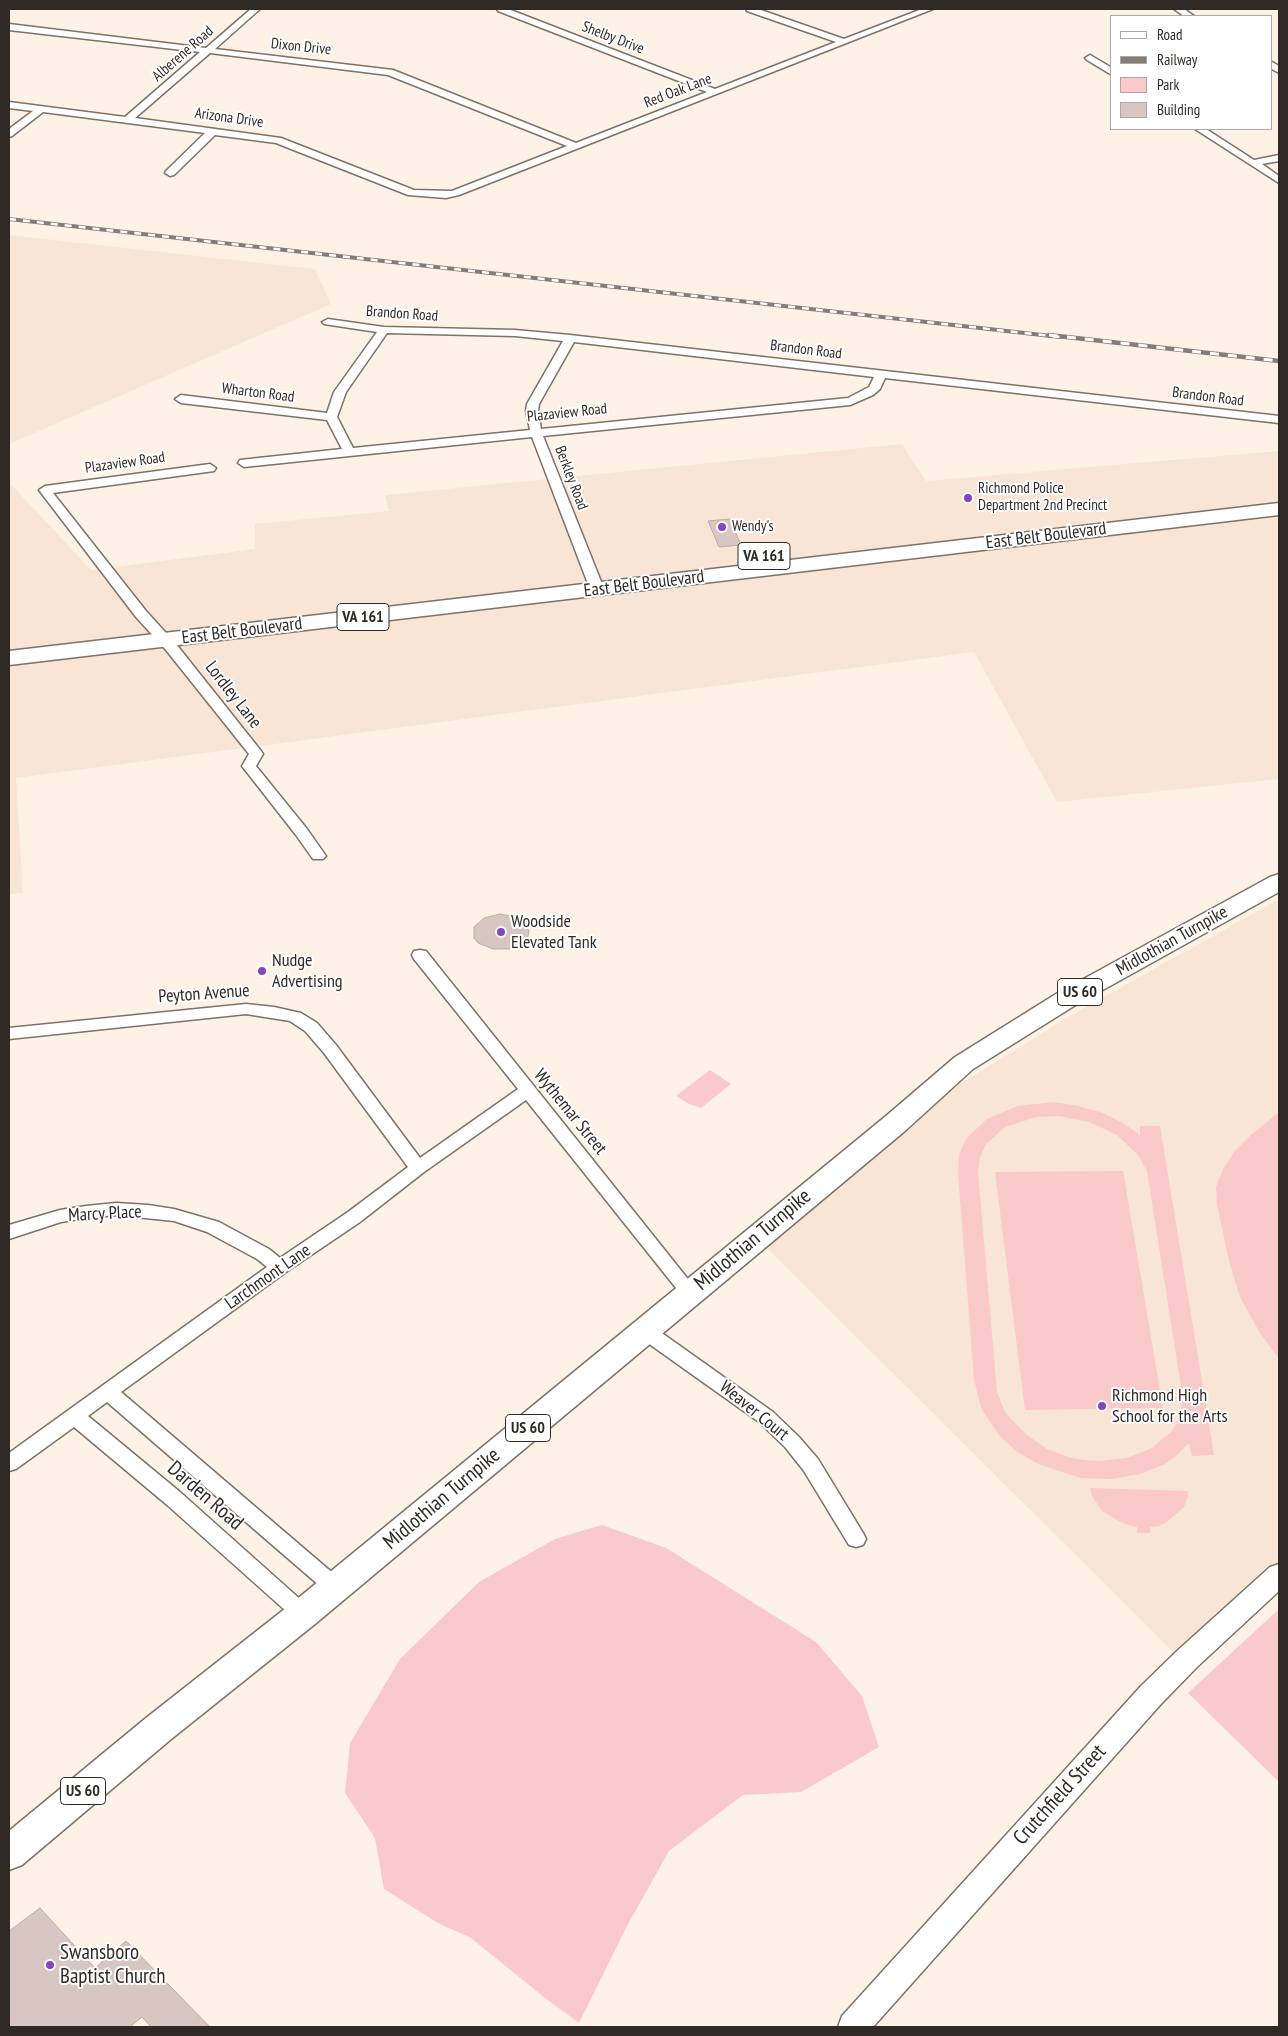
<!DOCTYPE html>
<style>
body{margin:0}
#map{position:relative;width:1288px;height:2036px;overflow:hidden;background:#fef2e6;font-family:"PT Sans Narrow",sans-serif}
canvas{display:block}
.frame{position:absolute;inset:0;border:10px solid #2f2a26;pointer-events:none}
.legend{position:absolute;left:1110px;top:15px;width:162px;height:115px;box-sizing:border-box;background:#fff;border:1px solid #acaaa8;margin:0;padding:6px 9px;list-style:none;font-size:15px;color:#2f2a26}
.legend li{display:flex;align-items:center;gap:10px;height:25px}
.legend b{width:25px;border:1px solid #acaaa8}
</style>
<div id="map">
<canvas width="1288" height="2036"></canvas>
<div class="frame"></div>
<ul class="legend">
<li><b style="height:6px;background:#fff"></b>Road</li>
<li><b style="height:6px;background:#847c75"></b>Railway</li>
<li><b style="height:14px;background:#fac9ca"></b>Park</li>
<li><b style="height:14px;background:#d7c6c1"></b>Building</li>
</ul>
</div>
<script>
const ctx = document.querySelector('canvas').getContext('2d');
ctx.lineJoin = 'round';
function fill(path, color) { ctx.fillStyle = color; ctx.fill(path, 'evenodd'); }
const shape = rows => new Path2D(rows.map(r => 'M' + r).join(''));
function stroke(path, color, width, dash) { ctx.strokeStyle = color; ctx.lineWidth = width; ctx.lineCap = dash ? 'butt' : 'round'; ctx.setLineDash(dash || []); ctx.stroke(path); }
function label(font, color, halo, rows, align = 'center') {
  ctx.font = font + ' "PT Sans Narrow",sans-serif'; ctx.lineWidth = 4; ctx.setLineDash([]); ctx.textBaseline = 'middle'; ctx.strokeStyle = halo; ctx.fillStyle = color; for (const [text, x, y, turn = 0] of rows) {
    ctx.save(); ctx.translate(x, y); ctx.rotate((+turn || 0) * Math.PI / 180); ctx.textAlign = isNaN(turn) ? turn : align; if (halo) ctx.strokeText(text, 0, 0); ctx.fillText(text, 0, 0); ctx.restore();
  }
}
fill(shape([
 [9,235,315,269,331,304,9,444],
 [902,444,926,481,1279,451,1279,779,1057,802,974,652,16,778,23,893,9,894,9,482,91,570,255,549,255,524,389,511,385,495],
 [1279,899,1279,1574,1182,1661,756,1237,896,1123,1075,1013]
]), '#f8e5d5');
fill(shape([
 [710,1070,731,1084,701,1108,689,1104,676,1096],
 [1054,1102,1078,1106,1103,1113,1123,1123,1140,1135,1140,1126,1160,1126,1214,1455,1192,1456,1189,1443,1176,1456,1165,1464,1140,1474,1111,1479,1081,1478,1038,1464,1016,1451,999,1435,982,1410,974,1380,958,1173,959,1155,966,1139,987,1119,1018,1106],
 [1059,1116,1089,1122,1117,1135,1138,1155,1147,1171,1183,1399,1178,1421,1171,1432,1152,1448,1127,1458,1099,1461,1085,1460,1071,1458,1047,1449,1027,1435,1011,1419,1004,1410,997,1392,978,1172,980,1157,986,1144,1005,1127,1036,1117],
 [1279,1112,1279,1359,1260,1333,1240,1297,1229,1261,1217,1204,1216,1187,1223,1169,1235,1151,1251,1135],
 [1123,1171,1163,1408,1025,1410,995,1172],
 [1090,1488,1188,1491,1188,1496,1184,1507,1167,1522,1159,1526,1150,1527,1150,1533,1137,1533,1137,1527,1122,1523,1102,1511,1092,1496],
 [602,1525,666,1548,816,1642,862,1696,879,1747,801,1792,743,1795,669,1851,627,1926,579,2023,545,1998,471,1938,438,1923,384,1889,375,1838,345,1793,350,1743,400,1659,479,1582,555,1539],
 [1279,1609,1279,1782,1188,1693]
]), '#fac9ca');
const building = shape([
 [730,519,741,545,719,547,708,521,730,519],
 [500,914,517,917,523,920,529,931,528,936,518,946,510,949,493,949,478,943,474,938,474,927,484,918,500,914],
 [40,1908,95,1968,126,1941,210,2027,151,2027,142,2017,130,2027,9,2027,9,1931,40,1908]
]);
fill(building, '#d7c6c1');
stroke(building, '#bdada8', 1);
const minor = shape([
 [251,9,260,9,215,49,393,70,576,143,707,92,498,11,497,9,508,9,715,89,836,42,747,11,746,9,758,9,844,39,922,9,933,9,459,195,446,198,408,195,276,143,215,135,174,175,170,176,165,173,166,171,205,133,43,112,12,136,9,137,9,129,33,111,9,108,9,102,125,117,200,52,9,30,9,24,206,48,251,9],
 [210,53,388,75,567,146,452,191,414,190,281,138,135,118,210,53],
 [1174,9,1184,9,1194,16,1184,16,1174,9],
 [1090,55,1112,68,1112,75,1087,60,1085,58,1090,55],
 [1272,62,1279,66,1279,73,1272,69,1272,62],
 [1195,129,1206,129,1254,160,1279,155,1279,161,1262,164,1279,176,1279,183,1195,129],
 [328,319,384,327,515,330,570,335,1279,416,1279,423,885,378,880,389,873,395,850,405,543,436,604,589,597,593,590,589,532,437,244,467,238,463,240,460,342,449,327,420,181,403,175,399,181,395,327,413,334,392,377,332,324,324,322,322,328,319],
 [387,333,515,336,563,341,527,404,526,411,530,430,353,448,337,417,346,392,387,333],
 [574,342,874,377,869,387,848,398,541,429,538,411,539,404,574,342],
 [210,464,216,468,214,471,53,493,146,611,176,644,261,751,263,754,256,766,307,829,326,856,323,859,313,859,296,835,242,766,249,754,166,650,136,617,39,490,45,486,210,464],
 [420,950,426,951,699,1293,696,1298,690,1300,684,1298,526,1100,424,1172,360,1222,286,1272,121,1392,342,1581,345,1587,342,1593,335,1596,328,1593,107,1402,88,1416,180,1492,310,1608,313,1614,310,1620,303,1623,296,1620,166,1504,74,1427,16,1469,9,1471,9,1453,267,1267,257,1259,207,1232,174,1221,116,1215,86,1218,61,1222,9,1239,9,1225,60,1210,86,1206,116,1203,148,1205,174,1209,219,1222,269,1249,280,1258,348,1212,408,1167,324,1053,305,1031,290,1021,246,1014,9,1039,9,1028,246,1004,274,1007,301,1013,317,1023,336,1045,420,1158,518,1089,414,959,412,955,414,951,420,950],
 [645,1324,652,1326,773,1412,799,1437,818,1459,863,1533,866,1539,863,1545,856,1547,849,1545,804,1471,785,1447,759,1422,638,1336,636,1331,638,1326,645,1324]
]);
const tertiary = shape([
 [1279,1564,1279,1591,1197,1667,1161,1704,873,2027,838,2027,842,2016,1141,1686,1177,1651,1270,1567,1279,1564]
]);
const primary = shape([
 [1279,503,1279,515,9,665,9,651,1279,503],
 [1279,874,1279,892,1074,1006,973,1069,906,1130,315,1624,170,1740,22,1865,9,1870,9,1831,146,1718,291,1604,886,1116,955,1057,1056,994,1270,877,1279,874]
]);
stroke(minor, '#7d7268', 3);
stroke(tertiary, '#7d7268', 3);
stroke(primary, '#7d7268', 3);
fill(minor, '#fff');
fill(tertiary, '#fff');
fill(primary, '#fff');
const railFar1 = shape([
 [9,219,1060,337]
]);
const rail = shape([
 [1049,335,1279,361]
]);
stroke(railFar1, '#847c75', 4);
stroke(rail, '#847c75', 4.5);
stroke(railFar1, '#fff', 2.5, [7]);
stroke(rail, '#fff', 3, [9]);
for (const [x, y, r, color] of [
 [968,498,5,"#8247be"],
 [722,527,5,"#8247be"],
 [501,932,5,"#8247be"],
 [262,971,5,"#8247be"],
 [1102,1406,5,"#8247be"],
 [50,1965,5,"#8247be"]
]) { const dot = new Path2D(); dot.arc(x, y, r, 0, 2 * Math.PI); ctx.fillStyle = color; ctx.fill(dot); stroke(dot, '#fff', 2); }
label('15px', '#2f2a26', '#fff', [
 ["Shelby Drive",613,38,21],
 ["Dixon Drive",301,47,6],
 ["Alberene Road",183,54,-41],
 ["Red Oak Lane",678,91,-21],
 ["Arizona Drive",229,118,8],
 ["Brandon Road",402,314,4],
 ["Brandon Road",806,350,7],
 ["Wharton Road",258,393,7],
 ["Brandon Road",1208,397,7],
 ["Plazaview Road",567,413,-6],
 ["Plazaview Road",125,463,-8],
 ["Berkley Road",571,478,69]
]);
label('15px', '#2f2a26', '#fff', [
 ["Richmond Police",978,489],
 ["Department 2nd Precinct",978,506],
 ["Wendy's",732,527]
], 'left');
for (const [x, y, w] of [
 [764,556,52],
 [363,617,52],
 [1080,992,45],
 [528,1428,45],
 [83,1791,45]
]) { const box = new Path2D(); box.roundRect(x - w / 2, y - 13.5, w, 27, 4); ctx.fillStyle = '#fff'; ctx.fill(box); stroke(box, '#2f2a26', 1); }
label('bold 16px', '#2f2a26', null, [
 ["VA 161",764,556],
 ["VA 161",363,617],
 ["US 60",1080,992],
 ["US 60",528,1428],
 ["US 60",83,1791]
]);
label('18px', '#2f2a26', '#fff', [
 ["East Belt Boulevard",1046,536,-7],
 ["East Belt Boulevard",644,584,-7],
 ["East Belt Boulevard",242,631,-7],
 ["Lordley Lane",233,695,52],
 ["Midlothian Turnpike",1172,941,-29],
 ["Peyton Avenue",204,994,-4],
 ["Wythemar Street",570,1112,51],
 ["Marcy Place",105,1214,-3],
 ["Larchmont Lane",268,1277,-35],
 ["Weaver Court",754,1411,39]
]);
label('18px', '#2f2a26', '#fff', [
 ["Woodside",511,922],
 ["Elevated Tank",511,943],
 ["Nudge",272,961],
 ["Advertising",272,982],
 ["Richmond High",1112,1396],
 ["School for the Arts",1112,1417]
], 'left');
label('21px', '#2f2a26', '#fff', [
 ["Midlothian Turnpike",753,1240,-40],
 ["Darden Road",205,1496,41],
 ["Midlothian Turnpike",442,1499,-40],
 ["Crutchfield Street",1060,1795,-48]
]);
label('21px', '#2f2a26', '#fff', [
 ["Swansboro",60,1953],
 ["Baptist Church",60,1977]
], 'left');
</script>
